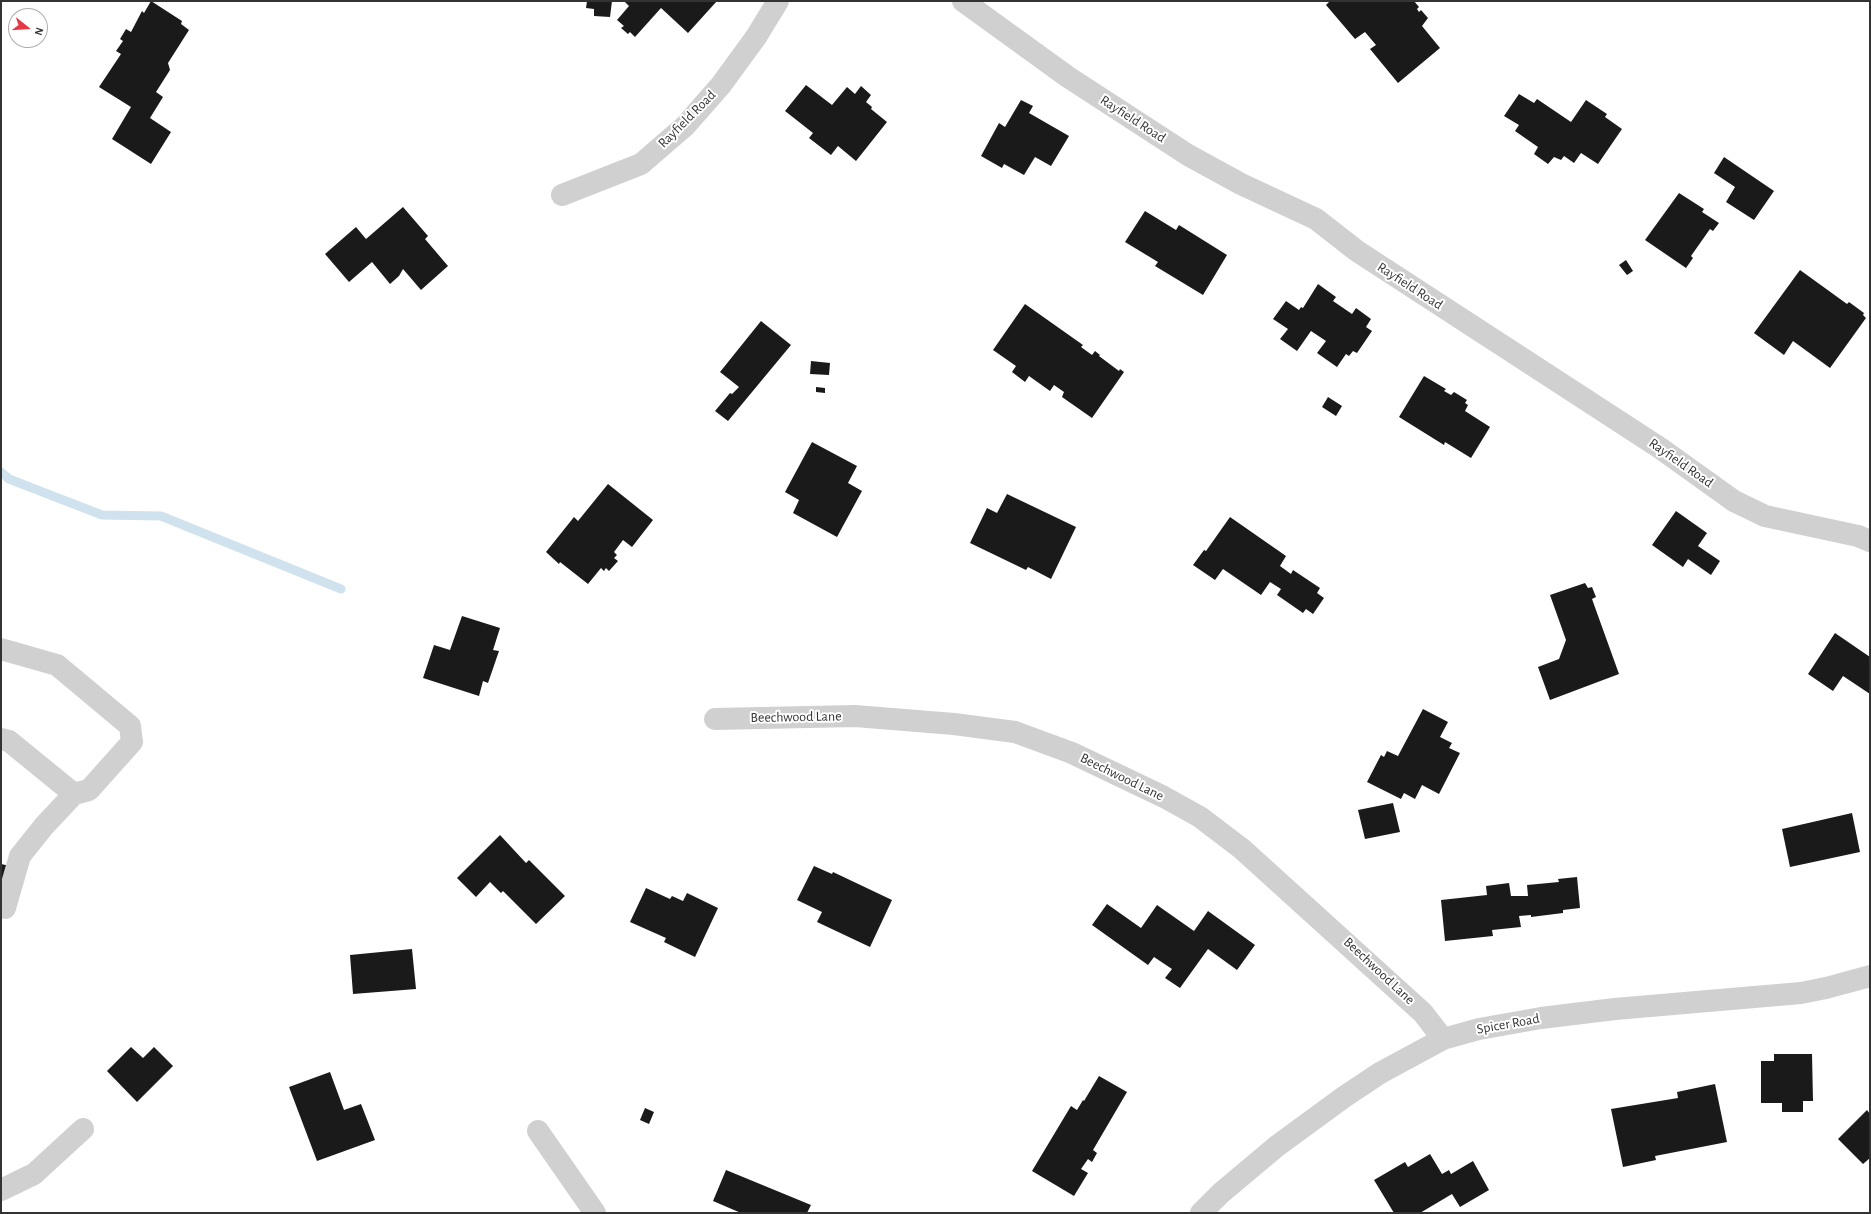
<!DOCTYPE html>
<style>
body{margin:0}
#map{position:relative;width:1871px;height:1214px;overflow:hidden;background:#fff;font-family:"Alegreya Sans",sans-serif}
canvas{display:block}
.frame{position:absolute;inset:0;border:2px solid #333;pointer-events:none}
.north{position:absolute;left:8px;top:8px;width:40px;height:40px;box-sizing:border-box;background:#fff;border:1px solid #adadad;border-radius:50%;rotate:107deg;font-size:11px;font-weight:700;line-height:16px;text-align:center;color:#333}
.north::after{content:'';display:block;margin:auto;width:14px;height:18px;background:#e63946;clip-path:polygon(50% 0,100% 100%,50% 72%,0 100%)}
</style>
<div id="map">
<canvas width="1871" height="1214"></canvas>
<div class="frame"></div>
<div class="north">N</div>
</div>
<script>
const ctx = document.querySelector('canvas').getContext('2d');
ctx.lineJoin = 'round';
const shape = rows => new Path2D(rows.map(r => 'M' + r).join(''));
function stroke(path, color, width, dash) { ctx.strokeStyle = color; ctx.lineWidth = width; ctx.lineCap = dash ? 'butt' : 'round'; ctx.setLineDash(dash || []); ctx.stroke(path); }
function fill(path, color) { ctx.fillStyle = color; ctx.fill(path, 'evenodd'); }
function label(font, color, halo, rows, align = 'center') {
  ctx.font = font + ' "Alegreya Sans",sans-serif'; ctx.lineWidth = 4; ctx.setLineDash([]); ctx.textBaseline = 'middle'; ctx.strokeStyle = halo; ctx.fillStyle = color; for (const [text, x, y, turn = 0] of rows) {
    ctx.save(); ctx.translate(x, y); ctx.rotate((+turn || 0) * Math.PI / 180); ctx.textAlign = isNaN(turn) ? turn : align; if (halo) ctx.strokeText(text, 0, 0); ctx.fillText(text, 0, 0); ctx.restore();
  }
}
stroke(shape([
 [1,472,9,479,102,515,161,516,341,589]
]), '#cfe2ee', 9);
fill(shape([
 [151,1,182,21,181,24,189,30,168,63,170,70,156,92,163,97,150,118,171,132,151,164,112,139,131,107,99,87,121,54,116,51,123,41,120,39,126,29,131,32,142,11,144,13],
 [587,1,612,1,610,17,594,16,594,9,586,8],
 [624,1,717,1,688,33,661,8,635,37,630,32,628,34,621,28,624,26,617,20,629,6],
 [1330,1,1414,1,1419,7,1417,9,1419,12,1421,10,1428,18,1422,26,1440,48,1398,83,1370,49,1376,45,1365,32,1355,39,1326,5],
 [806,85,832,105,847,87,855,94,861,86,871,95,866,102,872,107,871,109,887,122,856,161,838,146,831,155,809,138,813,133,785,111],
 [1519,94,1534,103,1537,99,1571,122,1586,100,1607,114,1605,117,1622,129,1598,164,1581,153,1574,163,1564,156,1561,160,1554,157,1548,164,1534,154,1538,147,1515,131,1519,125,1504,116],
 [1021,100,1033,106,1029,113,1069,136,1051,166,1035,157,1024,175,1004,164,1002,168,981,156,999,123,1005,127],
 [1724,157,1774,191,1754,220,1726,202,1735,187,1714,173],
 [1679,193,1704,209,1702,212,1719,223,1713,231,1710,229,1691,256,1693,258,1686,268,1645,240],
 [403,207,428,236,425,239,448,266,421,290,403,269,399,276,390,284,372,262,349,282,325,254,356,227,366,239],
 [1145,211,1176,230,1179,225,1227,255,1203,295,1155,266,1158,262,1125,242],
 [1626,260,1633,271,1627,275,1619,265],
 [1800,270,1847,304,1849,302,1864,313,1863,315,1866,318,1830,368,1793,341,1784,355,1754,333],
 [1318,284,1336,297,1333,301,1352,314,1356,308,1371,319,1366,327,1372,331,1357,353,1353,351,1349,356,1346,354,1337,367,1317,353,1326,341,1311,331,1297,351,1280,339,1288,329,1273,319,1286,301,1299,310,1301,307,1303,308],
 [1025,304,1083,345,1081,347,1092,355,1095,351,1100,355,1099,356,1119,371,1120,369,1124,372,1092,418,1062,397,1064,392,1054,385,1050,391,1029,376,1025,382,1012,372,1016,366,993,350],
 [761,321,791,345,728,421,715,411,730,393,732,394,739,387,720,372],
 [811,361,830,363,829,375,810,374],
 [1424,376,1446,389,1444,391,1451,395,1454,392,1467,400,1465,403,1468,405,1465,411,1490,427,1471,458,1445,442,1444,445,1399,417],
 [816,387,825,388,825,393,816,392],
 [1328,397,1342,406,1336,416,1322,407],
 [812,442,857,466,848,483,862,491,837,537,793,513,799,500,785,492],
 [608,484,653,520,632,547,623,540,614,552,617,555,614,558,618,561,609,571,606,568,604,571,601,568,588,584,560,562,559,564,546,552,574,517,578,521],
 [1007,494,1076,527,1051,579,1028,567,1026,570,970,543,987,508,997,513],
 [1676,511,1707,533,1698,546,1720,561,1711,575,1688,559,1683,567,1652,545],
 [1230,517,1286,556,1280,566,1291,574,1293,570,1320,588,1317,593,1324,598,1313,614,1306,609,1303,613,1277,595,1281,589,1270,582,1261,595,1223,569,1215,580,1193,565,1204,550,1206,551],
 [1585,583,1588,588,1592,587,1596,597,1592,599,1619,674,1550,700,1538,667,1559,659,1566,640,1550,595],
 [462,616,500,628,493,650,499,651,488,683,483,681,479,696,423,678,434,645,450,650],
 [1835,633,1870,657,1870,694,1843,676,1833,691,1808,674],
 [1423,709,1448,722,1440,737,1452,743,1449,748,1460,753,1439,794,1422,785,1415,799,1404,793,1401,799,1367,782,1381,755,1384,757,1387,751,1398,756],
 [1393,803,1400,832,1365,839,1358,810],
 [1852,813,1860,852,1790,867,1782,829],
 [500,835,526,863,529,860,565,896,536,924,503,891,501,893,490,882,476,897,457,878],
 [1,864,10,866,1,899],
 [814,866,832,874,833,872,892,900,870,947,817,922,822,912,797,900],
 [1577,877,1580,908,1563,910,1563,913,1531,917,1531,915,1519,916,1521,927,1492,930,1493,936,1445,941,1441,900,1487,895,1486,886,1509,883,1511,896,1528,896,1527,885,1559,882,1558,879],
 [646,888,670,899,672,896,683,901,687,893,718,908,695,957,664,942,666,938,630,922],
 [1107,904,1141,928,1157,905,1194,931,1208,911,1255,945,1237,970,1208,949,1180,988,1165,978,1172,969,1154,957,1148,965,1092,925],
 [412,949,416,989,353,994,350,955],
 [131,1047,143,1058,154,1047,173,1066,137,1102,107,1071],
 [1774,1054,1812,1054,1813,1101,1803,1101,1803,1112,1782,1112,1782,1103,1761,1103,1761,1061,1774,1061],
 [330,1072,344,1110,361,1104,375,1140,317,1161,289,1087],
 [1099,1076,1127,1092,1093,1150,1097,1153,1092,1162,1088,1159,1081,1169,1088,1173,1074,1196,1032,1171,1071,1106,1077,1110,1083,1100,1084,1101],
 [1715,1084,1727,1142,1655,1156,1656,1160,1623,1167,1611,1109,1678,1098,1677,1092],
 [645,1108,654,1112,649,1124,640,1120],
 [1867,1110,1870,1114,1870,1158,1863,1164,1838,1139],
 [1430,1154,1442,1174,1449,1170,1451,1174,1473,1161,1489,1190,1460,1207,1452,1194,1420,1213,1394,1213,1374,1180,1405,1162,1408,1167],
 [726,1170,811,1205,807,1213,741,1213,713,1201]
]), '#1a1a1a');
stroke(shape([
 [963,1,1068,77,1188,155,1241,184,1316,219,1357,251,1660,448,1734,501,1765,516,1858,536,1870,541],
 [562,195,641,164,685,126,721,85,756,37,778,1],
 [1,649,57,665,130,726,132,742,89,790,74,794,9,741,1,739],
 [715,719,855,716,954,724,1015,732,1072,753,1164,797,1200,817,1242,849,1423,1013,1443,1039],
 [5,908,20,856,44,826,74,794],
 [538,1131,595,1213],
 [1,1190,34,1174,83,1129],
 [1201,1213,1221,1193,1277,1146,1344,1097,1380,1073,1443,1039,1479,1029,1541,1018,1615,1009,1801,993,1826,988,1870,976]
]), '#d0d0d0', 22);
label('14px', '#333', '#fff', [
 ["Rayfield Road",687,119,-45],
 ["Rayfield Road",1133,119,33],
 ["Rayfield Road",1410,286,33],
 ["Rayfield Road",1681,463,35],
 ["Beechwood Lane",796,717,-1],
 ["Beechwood Lane",1122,777,26],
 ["Beechwood Lane",1379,971,43],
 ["Spicer Road",1508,1024,-10]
]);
</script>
